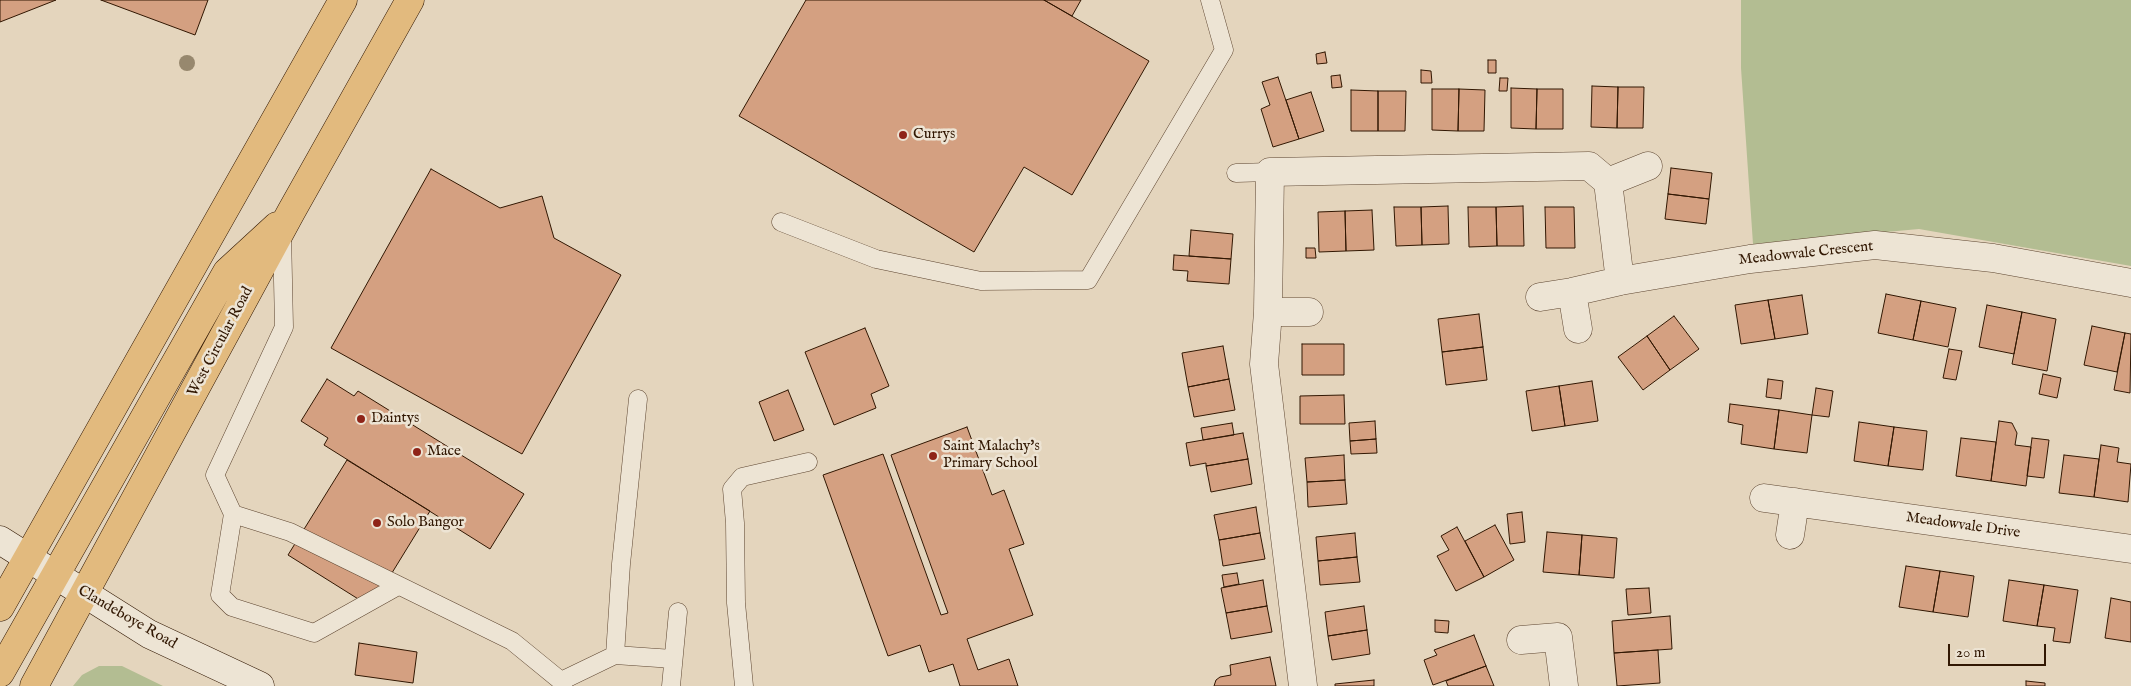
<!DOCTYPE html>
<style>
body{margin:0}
#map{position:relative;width:2131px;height:686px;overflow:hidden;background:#e4d5bd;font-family:"IM FELL English",serif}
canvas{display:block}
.scale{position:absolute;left:1948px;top:644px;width:98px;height:22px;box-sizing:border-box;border:2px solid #311702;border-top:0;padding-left:6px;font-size:15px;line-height:18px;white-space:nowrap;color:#311702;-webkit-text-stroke:4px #ede4d4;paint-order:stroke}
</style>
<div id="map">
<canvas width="2131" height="686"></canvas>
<div class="scale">20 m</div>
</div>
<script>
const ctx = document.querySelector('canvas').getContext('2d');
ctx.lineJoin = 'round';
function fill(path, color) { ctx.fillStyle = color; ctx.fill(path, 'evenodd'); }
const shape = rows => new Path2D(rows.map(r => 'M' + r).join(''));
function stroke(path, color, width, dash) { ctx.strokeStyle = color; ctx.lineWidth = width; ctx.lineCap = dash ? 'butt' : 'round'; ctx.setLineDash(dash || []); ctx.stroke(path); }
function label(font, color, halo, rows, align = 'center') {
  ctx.font = font + ' "IM FELL English",serif'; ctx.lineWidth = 5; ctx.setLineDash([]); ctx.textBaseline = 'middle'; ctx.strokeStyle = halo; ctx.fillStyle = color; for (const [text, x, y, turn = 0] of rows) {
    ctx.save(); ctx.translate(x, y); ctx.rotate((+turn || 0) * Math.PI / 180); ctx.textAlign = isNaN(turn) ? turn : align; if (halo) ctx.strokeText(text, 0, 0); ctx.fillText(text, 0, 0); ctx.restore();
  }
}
fill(shape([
 [1741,0,2131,0,2131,266,1919,229,1753,244,1741,68],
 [99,666,122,666,163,686,73,686,82,675]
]), '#b3bd92');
const building = shape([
 [0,0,56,0,0,22,0,0],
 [101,0,208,0,195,35,101,0],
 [806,0,1044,0,1149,61,1072,195,1024,167,974,252,739,116,806,0],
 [1044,0,1081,0,1072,16,1044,0],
 [1325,52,1327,63,1317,64,1316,54,1325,52],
 [1488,60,1496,60,1496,73,1488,73,1488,60],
 [1421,70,1431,71,1432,83,1421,83,1421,70],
 [1340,75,1342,87,1332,88,1331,76,1340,75],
 [1278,77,1299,139,1273,147,1261,109,1270,105,1262,82,1278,77],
 [1500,78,1508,78,1507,91,1499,91,1500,78],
 [1592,86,1618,87,1617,128,1591,127,1592,86],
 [1618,87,1644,87,1643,128,1617,128,1618,87],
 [1511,88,1537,89,1536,129,1511,128,1511,88],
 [1432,89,1459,89,1458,131,1432,130,1432,89],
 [1459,89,1485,90,1484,131,1458,131,1459,89],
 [1537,89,1563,89,1563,129,1536,129,1537,89],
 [1351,90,1378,91,1378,131,1351,131,1351,90],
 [1378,91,1406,91,1405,131,1378,131,1378,91],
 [1311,92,1324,131,1299,139,1286,100,1311,92],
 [1671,168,1712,173,1709,199,1668,194,1671,168],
 [431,169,500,208,542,196,554,238,621,275,522,454,331,348,431,169],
 [1668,194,1709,199,1706,224,1665,219,1668,194],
 [1448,206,1449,244,1422,245,1421,207,1448,206],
 [1523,206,1524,246,1497,246,1496,207,1523,206],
 [1394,207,1421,207,1422,245,1396,246,1394,207],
 [1468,207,1496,207,1497,246,1469,247,1468,207],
 [1545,207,1574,207,1575,248,1546,248,1545,207],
 [1372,210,1374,250,1346,251,1345,211,1372,210],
 [1345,211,1346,251,1319,252,1318,212,1345,211],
 [1191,230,1233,234,1231,259,1189,256,1191,230],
 [1306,248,1315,248,1316,258,1306,258,1306,248],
 [1174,255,1231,259,1229,284,1187,281,1188,271,1173,270,1174,255],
 [1886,294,1921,301,1913,340,1878,333,1886,294],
 [1802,295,1808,334,1775,339,1768,300,1802,295],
 [1768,300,1775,339,1741,344,1735,305,1768,300],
 [1921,301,1956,308,1948,347,1913,340,1921,301],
 [1987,305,2022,312,2014,354,1979,347,1987,305],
 [2022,312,2056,319,2047,371,2012,364,2022,312],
 [1479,314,1483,347,1442,352,1438,319,1479,314],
 [1674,316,1699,349,1670,370,1647,336,1674,316],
 [2092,326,2125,333,2117,372,2084,365,2092,326],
 [865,328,889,386,871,394,876,408,834,425,805,352,865,328],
 [2125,333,2131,334,2130,393,2114,390,2125,333],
 [1647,336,1670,370,1643,390,1618,357,1647,336],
 [1302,344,1344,344,1344,375,1302,375,1302,344],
 [1223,346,1229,379,1188,387,1182,353,1223,346],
 [1483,347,1487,380,1446,385,1442,352,1483,347],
 [1949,349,1962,351,1956,380,1943,378,1949,349],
 [2043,374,2061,378,2057,398,2039,394,2043,374],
 [327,379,354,396,358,391,524,494,490,549,324,445,328,438,301,421,327,379],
 [1229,379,1235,410,1194,417,1188,387,1229,379],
 [1768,379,1783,381,1781,399,1766,397,1768,379],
 [1592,381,1598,421,1565,426,1559,386,1592,381],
 [1559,386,1565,426,1532,431,1526,391,1559,386],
 [1816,388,1833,391,1829,417,1812,415,1816,388],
 [788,390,804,430,774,441,759,402,788,390],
 [1344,395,1345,424,1300,424,1300,396,1344,395],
 [1730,404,1779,410,1774,449,1741,444,1743,425,1728,422,1730,404],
 [1779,410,1812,415,1807,453,1774,449,1779,410],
 [1375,421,1376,439,1350,441,1349,423,1375,421],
 [1999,421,2012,423,2017,433,2015,445,2031,447,2026,486,1991,481,1999,421],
 [1859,422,1894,427,1888,466,1854,461,1859,422],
 [1232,423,1234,435,1203,440,1201,428,1232,423],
 [967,427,992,495,1004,490,1024,544,1009,549,1033,615,967,639,978,670,1009,659,1018,686,960,686,953,664,929,672,920,645,888,656,823,475,883,454,941,615,948,613,891,455,967,427],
 [1894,427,1927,431,1923,470,1888,466,1894,427],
 [1243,433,1248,459,1206,466,1206,463,1190,466,1186,443,1243,433],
 [1961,438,1996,442,1991,481,1956,476,1961,438],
 [2032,438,2049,440,2044,478,2027,476,2032,438],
 [1376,439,1377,453,1351,454,1350,441,1376,439],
 [2101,445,2119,448,2117,462,2131,464,2128,502,2094,497,2101,445],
 [1344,455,1345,480,1307,482,1305,458,1344,455],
 [2064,455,2099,459,2094,497,2059,493,2064,455],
 [1248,459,1252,484,1211,492,1206,466,1248,459],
 [347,460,430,511,371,607,288,555,347,460],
 [1345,480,1347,504,1308,507,1307,482,1345,480],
 [1256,507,1260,533,1219,540,1214,515,1256,507],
 [1522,512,1525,542,1510,544,1507,514,1522,512],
 [1495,525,1514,560,1484,577,1465,541,1495,525],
 [1457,527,1484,577,1456,591,1437,556,1449,550,1441,536,1457,527],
 [1547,532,1582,535,1579,575,1543,572,1547,532],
 [1260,533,1265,559,1223,566,1219,540,1260,533],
 [1355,533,1357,557,1318,561,1316,537,1355,533],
 [1582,535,1617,538,1614,578,1579,575,1582,535],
 [1357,557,1360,582,1320,585,1318,561,1357,557],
 [1906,566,1940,571,1933,612,1899,607,1906,566],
 [1940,571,1974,576,1968,617,1933,612,1940,571],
 [1237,573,1239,584,1224,587,1222,575,1237,573],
 [1263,580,1267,606,1226,613,1221,588,1263,580],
 [2009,580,2044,585,2037,626,2003,621,2009,580],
 [2044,585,2078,590,2070,643,2053,641,2055,628,2037,626,2044,585],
 [1649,588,1651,613,1628,615,1626,589,1649,588],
 [2111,598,2131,602,2131,642,2105,638,2111,598],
 [1267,606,1272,632,1231,639,1226,613,1267,606],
 [1364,606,1367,630,1328,636,1325,612,1364,606],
 [1670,616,1672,649,1614,653,1612,621,1670,616],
 [1435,620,1449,621,1448,633,1435,632,1435,620],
 [1367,630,1370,654,1332,660,1328,636,1367,630],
 [1474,635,1486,666,1433,685,1424,660,1437,655,1434,650,1474,635],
 [359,643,417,652,413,683,355,675,359,643],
 [1658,650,1660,683,1617,686,1614,653,1658,650],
 [1270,657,1276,686,1214,686,1216,680,1220,677,1231,675,1230,665,1270,657],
 [1486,666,1494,686,1448,686,1446,681,1486,666],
 [1374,680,1374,686,1335,686,1335,684,1374,680],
 [2026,681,2045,683,2045,686,2026,686,2026,681]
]);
fill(building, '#d4a081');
stroke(building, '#311702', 1);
const lane = shape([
 [1236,173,1270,172],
 [781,222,876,259,981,281,1088,280,1224,50,1210,0],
 [282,233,284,327,215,475,233,514,290,532,512,641,561,681,563,686],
 [233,514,220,595,232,607,314,633,398,586],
 [615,655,673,659],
 [561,681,615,655,621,564,638,399],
 [671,686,678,612],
 [744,686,736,603,735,523,732,489,742,477,808,462]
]);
const street = shape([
 [1608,182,1648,166],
 [1572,292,1578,329],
 [1540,297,1572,292,1620,281,1750,259,1875,245,1993,258,2131,283],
 [1268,312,1309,312],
 [1764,498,2131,549],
 [1790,535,1795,502],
 [1521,640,1558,637,1564,686],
 [1303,686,1264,364,1268,312,1270,172,1589,166,1608,182,1620,281]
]);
const secondary = shape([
 [0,540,149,634,260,686]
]);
const highway = shape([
 [0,607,343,0],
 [0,673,227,272,277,226],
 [34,686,291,212,410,0]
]);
stroke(lane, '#5e4631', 19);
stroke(street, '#5e4631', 29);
stroke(secondary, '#311702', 29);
stroke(highway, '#311702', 29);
stroke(lane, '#ede4d4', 18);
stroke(street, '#ede4d4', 28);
stroke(secondary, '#ede4d4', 28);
stroke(highway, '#e2ba7e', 28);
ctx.fillStyle = '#97886e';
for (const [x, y] of [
 [187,63]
]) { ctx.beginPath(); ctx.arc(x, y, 8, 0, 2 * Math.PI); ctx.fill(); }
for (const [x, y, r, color] of [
 [903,135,5,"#8f2418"],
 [361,419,5,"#8f2418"],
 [417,452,5,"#8f2418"],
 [933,456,5,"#8f2418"],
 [377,523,5,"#8f2418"]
]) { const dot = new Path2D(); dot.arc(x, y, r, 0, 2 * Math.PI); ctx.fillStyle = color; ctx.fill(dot); stroke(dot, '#ede4d4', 2); }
label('15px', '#311702', '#ede4d4', [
 ["Currys",913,135],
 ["Daintys",371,419],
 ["Saint Malachy's",943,447],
 ["Primary School",943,464],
 ["Mace",427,452],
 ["Solo Bangor",387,523]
], 'left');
label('15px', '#311702', '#ede4d4', [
 ["Meadowvale Crescent",1806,254,-6],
 ["West Circular Road",221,342,-62],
 ["Meadowvale Drive",1963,526,8],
 ["Clandeboye Road",127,618,30]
]);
</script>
